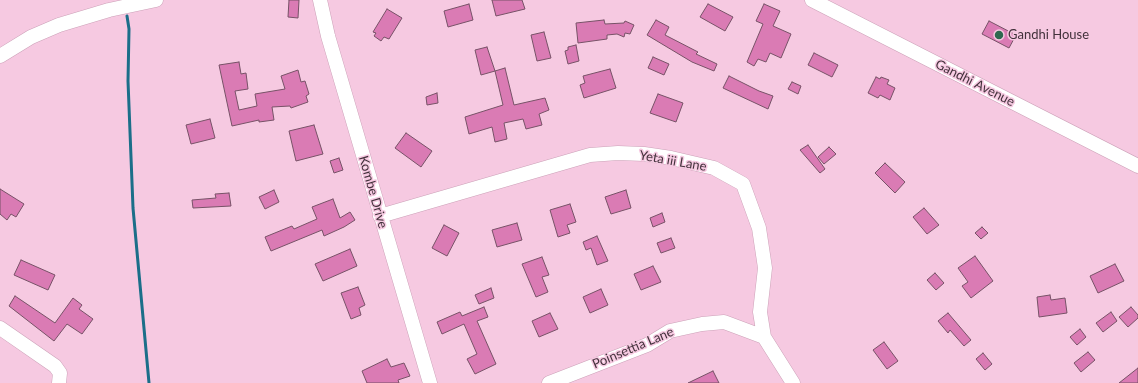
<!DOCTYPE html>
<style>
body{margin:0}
canvas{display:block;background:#f6c9e1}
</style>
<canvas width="1138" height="383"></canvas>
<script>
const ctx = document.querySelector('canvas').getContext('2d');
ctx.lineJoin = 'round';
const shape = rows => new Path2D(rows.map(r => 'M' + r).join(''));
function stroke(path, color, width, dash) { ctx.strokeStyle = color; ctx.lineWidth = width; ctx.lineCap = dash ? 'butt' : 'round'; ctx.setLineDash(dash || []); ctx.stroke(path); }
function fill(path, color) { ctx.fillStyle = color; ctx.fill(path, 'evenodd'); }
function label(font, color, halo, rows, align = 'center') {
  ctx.font = font + ' Lato,sans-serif'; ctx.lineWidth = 3; ctx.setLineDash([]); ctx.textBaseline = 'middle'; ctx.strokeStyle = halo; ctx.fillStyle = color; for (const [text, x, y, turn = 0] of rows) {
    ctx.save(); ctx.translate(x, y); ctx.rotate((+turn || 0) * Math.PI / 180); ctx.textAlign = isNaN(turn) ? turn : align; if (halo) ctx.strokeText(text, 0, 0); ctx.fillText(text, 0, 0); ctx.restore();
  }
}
stroke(shape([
 [127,16,129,29,128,81,133,208,149,383]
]), '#1b6e89', 3);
const building = shape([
 [289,0,299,0,298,18,288,17,289,0],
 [492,0,522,0,525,9,496,16,492,0],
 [469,4,473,20,448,27,444,11,469,4],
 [708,4,733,17,725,31,700,17,708,4],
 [764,4,780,11,773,26,791,34,781,58,770,53,766,62,758,59,754,66,747,62,763,24,756,21,764,4],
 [387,9,402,18,389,39,384,37,381,41,374,36,376,33,373,32,387,9],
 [604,20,605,24,624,23,625,21,634,25,630,34,625,33,624,37,617,34,607,35,607,39,578,43,576,23,604,20],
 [656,20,669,27,665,35,698,52,696,54,717,64,714,71,692,62,647,35,656,20],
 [989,21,1016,35,1009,48,982,34,989,21],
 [544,32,551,58,537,61,531,35,544,32],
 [576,45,579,61,568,64,565,51,568,50,568,47,576,45],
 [487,47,495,71,481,75,475,50,487,47],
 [814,53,838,65,832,77,808,65,814,53],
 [653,57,669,64,664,75,648,68,653,57],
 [239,62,241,74,246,73,248,89,235,91,239,110,257,106,255,94,285,89,281,76,298,70,301,82,305,81,309,94,306,96,308,102,291,108,290,106,272,107,274,120,259,122,259,120,232,126,219,65,239,62],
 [505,68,514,105,545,98,549,110,539,114,542,125,526,129,523,119,504,123,507,139,495,142,492,127,469,134,465,117,503,105,495,71,505,68],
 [610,69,616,88,584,98,580,85,585,83,583,76,610,69],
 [729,76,759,91,773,96,768,109,723,88,729,76],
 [876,77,880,79,881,77,889,80,887,84,895,88,890,100,880,95,878,98,868,93,876,77],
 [792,82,801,86,798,94,788,89,792,82],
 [437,93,438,103,427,105,426,97,437,93],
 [658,94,683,103,676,122,650,113,658,94],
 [210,119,215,138,191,144,186,125,210,119],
 [314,125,323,154,296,161,289,131,314,125],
 [406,133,432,151,421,167,395,148,406,133],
 [808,145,825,169,820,173,800,150,808,145],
 [829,147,836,154,824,164,818,157,829,147],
 [339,158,343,170,334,173,330,161,339,158],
 [885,163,905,182,895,193,875,173,885,163],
 [0,189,24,204,16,217,11,214,7,220,0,214,0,189],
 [274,190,279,202,265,209,259,197,274,190],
 [626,190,631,208,611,214,605,197,626,190],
 [229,193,231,206,193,208,192,200,216,198,215,194,229,193],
 [333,199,340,218,350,212,355,220,344,227,324,236,322,230,271,251,265,237,292,226,294,229,317,219,312,207,333,199],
 [570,204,576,222,567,225,570,233,558,237,550,210,570,204],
 [924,208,939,225,927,234,913,217,924,208],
 [662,213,665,222,653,227,650,218,662,213],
 [517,223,522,240,497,247,492,230,517,223],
 [444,225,459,233,447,256,432,248,444,225],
 [982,227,988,233,981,239,975,233,982,227],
 [597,236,608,261,597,265,591,248,586,250,583,242,597,236],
 [671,238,675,248,661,253,657,243,671,238],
 [350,249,357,266,323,281,315,264,350,249],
 [975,256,993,281,971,298,962,286,968,282,958,268,975,256],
 [542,257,549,275,542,277,548,292,536,297,522,264,542,257],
 [21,260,55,275,48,290,14,275,21,260],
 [1115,264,1124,281,1098,293,1090,276,1115,264],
 [653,266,661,282,641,290,634,274,653,266],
 [935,273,944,283,936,290,927,280,935,273],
 [358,287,365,305,359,308,361,315,351,319,341,293,358,287],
 [491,288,494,298,479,304,475,295,491,288],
 [601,289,608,305,590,313,583,297,601,289],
 [1050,295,1051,300,1065,298,1067,313,1039,317,1037,297,1050,295],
 [15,296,55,323,73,298,82,305,79,309,93,319,82,334,67,324,54,341,9,306,15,296],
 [484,307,488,317,477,321,496,364,475,374,467,359,477,354,464,324,442,334,437,322,460,312,462,316,484,307],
 [1131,307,1138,315,1138,318,1128,327,1119,317,1131,307],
 [1111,312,1117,321,1103,332,1096,323,1111,312],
 [550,313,558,329,539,337,532,321,550,313],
 [948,313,971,340,964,346,950,330,948,333,938,321,948,313],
 [1080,329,1086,337,1077,345,1070,337,1080,329],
 [884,342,898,361,887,369,873,350,884,342],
 [1088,352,1095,360,1081,372,1074,363,1088,352],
 [983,353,992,364,985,370,976,359,983,353],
 [387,359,391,367,404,363,410,376,398,380,399,383,367,383,362,371,387,359],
 [1138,368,1138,383,1119,383,1138,368],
 [713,371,719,383,688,383,713,371]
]);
fill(building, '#da7bb4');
stroke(building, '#775267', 1);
const minor = shape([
 [320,0,328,36,430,383],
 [812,0,1138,166],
 [0,56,31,37,59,25,109,10,156,0],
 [380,216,590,155,618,153,644,154,671,158,714,168,743,184,759,228,765,268,760,312,764,337,793,383],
 [0,328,55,366,60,373,59,383],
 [549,383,647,345,670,331,702,324,724,322,764,337]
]);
stroke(minor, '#cca1b8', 15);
stroke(minor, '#fff', 14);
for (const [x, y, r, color] of [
 [999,35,5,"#2e6850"]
]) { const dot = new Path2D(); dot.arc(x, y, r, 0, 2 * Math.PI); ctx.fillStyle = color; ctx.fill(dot); stroke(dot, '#f6c9e1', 1.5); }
label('13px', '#42313b', '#f6c9e1', [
 ["Gandhi House",1008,35]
], 'left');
label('13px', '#42313b', '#f6c9e1', [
 ["Gandhi Avenue",975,83,27],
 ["Yeta iii Lane",673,161,10],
 ["Kombe Drive",373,192,74],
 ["Poinsettia Lane",633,348,-23]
]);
</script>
